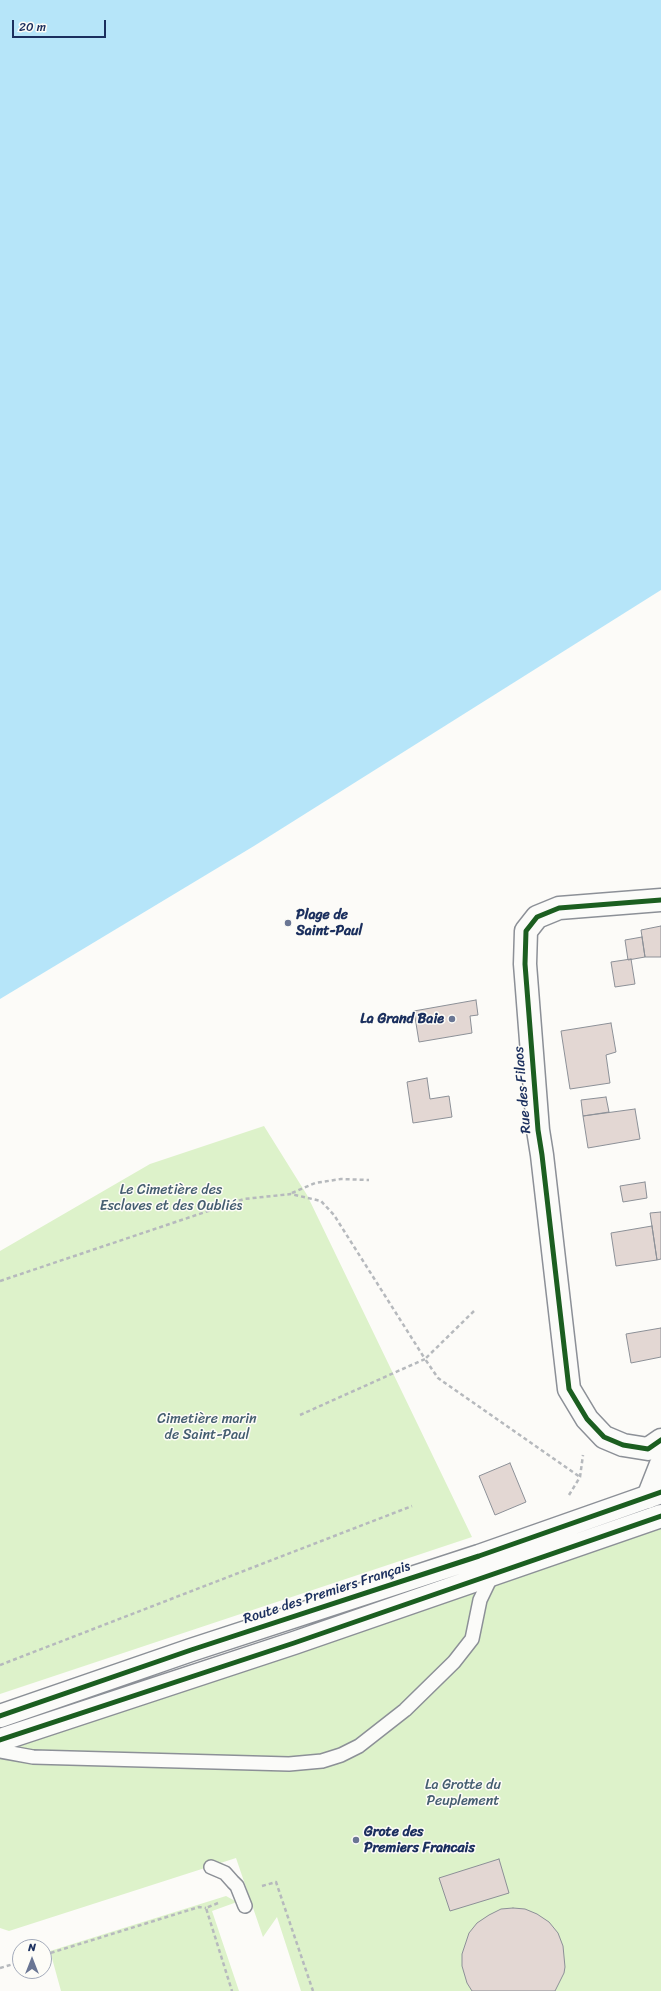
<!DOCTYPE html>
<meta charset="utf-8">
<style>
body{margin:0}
#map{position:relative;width:661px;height:1991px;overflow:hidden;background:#fcfbf8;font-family:Sriracha,sans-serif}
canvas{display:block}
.north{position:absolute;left:12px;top:1939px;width:40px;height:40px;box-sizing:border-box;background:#fdfcf7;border:1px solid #a3aaba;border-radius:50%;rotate:0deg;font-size:11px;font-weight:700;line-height:16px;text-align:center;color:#1b2f5e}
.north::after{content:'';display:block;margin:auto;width:14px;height:18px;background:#6a7694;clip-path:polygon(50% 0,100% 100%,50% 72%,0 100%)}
.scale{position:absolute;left:12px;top:20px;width:94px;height:18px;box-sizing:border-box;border:2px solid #1b2f5e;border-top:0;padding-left:5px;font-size:12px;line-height:14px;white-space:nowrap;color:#1b2f5e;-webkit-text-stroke:3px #fdfcf7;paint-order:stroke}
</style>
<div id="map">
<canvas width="661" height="1991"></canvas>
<div class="north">N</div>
<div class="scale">20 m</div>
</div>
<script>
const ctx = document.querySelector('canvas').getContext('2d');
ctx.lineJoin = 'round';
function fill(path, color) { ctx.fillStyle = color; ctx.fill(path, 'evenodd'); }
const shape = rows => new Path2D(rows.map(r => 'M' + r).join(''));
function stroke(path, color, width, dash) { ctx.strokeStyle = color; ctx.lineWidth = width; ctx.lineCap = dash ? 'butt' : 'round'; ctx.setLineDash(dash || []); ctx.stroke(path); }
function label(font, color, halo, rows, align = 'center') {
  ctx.font = font + ' Sriracha,sans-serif'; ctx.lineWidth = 3; ctx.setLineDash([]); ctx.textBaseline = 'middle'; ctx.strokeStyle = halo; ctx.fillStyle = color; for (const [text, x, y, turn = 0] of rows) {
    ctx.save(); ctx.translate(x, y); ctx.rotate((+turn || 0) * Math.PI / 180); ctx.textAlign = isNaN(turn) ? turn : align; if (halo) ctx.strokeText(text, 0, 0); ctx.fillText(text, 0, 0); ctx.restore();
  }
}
fill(shape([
 [264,1126,307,1195,472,1537,0,1694,0,1251,150,1164],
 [661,1515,661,1991,301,1991,277,1917,263,1937,236,1858,9,1931,0,1928,0,1740],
 [226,1896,237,1902,212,1911,239,1991,61,1991,50,1951]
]), '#ddf2ca');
fill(shape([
 [0,0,661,0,661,590,254,846,0,999]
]), '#b6e5f9');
const building = shape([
 [661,926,661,957,645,957,641,930,661,926],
 [642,937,645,957,628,960,625,940,642,937],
 [631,959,635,984,615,987,611,962,631,959],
 [476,1000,478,1015,470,1016,472,1033,419,1042,414,1011,476,1000],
 [611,1023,616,1052,606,1055,610,1083,570,1089,561,1031,611,1023],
 [427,1078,430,1099,449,1096,452,1117,413,1123,407,1082,427,1078],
 [606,1097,609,1112,583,1116,581,1100,606,1097],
 [635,1109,640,1139,588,1148,583,1116,635,1109],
 [645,1182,647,1198,623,1202,620,1186,645,1182],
 [661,1212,661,1259,657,1260,650,1213,661,1212],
 [652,1226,657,1260,616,1266,611,1233,652,1226],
 [661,1328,661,1357,631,1363,626,1334,661,1328],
 [510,1463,526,1502,495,1515,479,1476,510,1463],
 [499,1859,509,1893,450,1911,439,1878,499,1859],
 [513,1908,525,1909,537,1914,549,1922,558,1933,563,1946,565,1967,564,1973,555,1991,472,1991,467,1983,462,1966,462,1954,469,1933,477,1923,489,1915,501,1909,513,1908]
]);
fill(building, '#e3d7d3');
stroke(building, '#8c9097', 1);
const service = shape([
 [0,1751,33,1757,289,1764,322,1761,341,1755,359,1746,405,1710,454,1662,472,1639,480,1600,493,1573],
 [211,1867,225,1873,233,1882,237,1886,245,1906]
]);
const minor = shape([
 [661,900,559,908,537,917,526,931,525,964,538,1130,542,1155,569,1389,587,1419,604,1437,623,1445,648,1449,661,1440]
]);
const secondary = shape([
 [648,1497,661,1464]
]);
const primary = shape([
 [0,1716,191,1650,479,1556,661,1492],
 [0,1740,294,1643,661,1516]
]);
stroke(service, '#8c9097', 16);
stroke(minor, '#8c9097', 25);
stroke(secondary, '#8c9097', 25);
stroke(primary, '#8c9097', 25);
stroke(shape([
 [292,1193,315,1183,341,1179,369,1180],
 [0,1281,244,1199,291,1194,321,1201,334,1215,425,1359,300,1415],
 [474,1311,425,1359,438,1378,580,1477],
 [569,1495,580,1477,583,1455],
 [0,1665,412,1506],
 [262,1886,276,1882,313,1991],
 [218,1903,206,1908,232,1991],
 [44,1955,199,1907,206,1908],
 [0,1968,20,1962]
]), '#b6b9bd', 2.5, [4, 3]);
stroke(service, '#fbfbf9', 13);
stroke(minor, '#fbfbf9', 22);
stroke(secondary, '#fbfbf9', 22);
stroke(primary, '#fbfbf9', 22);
stroke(shape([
 [661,900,559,908,537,917,526,931,525,964,538,1130,542,1155,569,1389,587,1419,604,1437,623,1445,648,1449,661,1440],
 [0,1716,191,1650,479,1556,661,1492],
 [0,1740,294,1643,661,1516]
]), '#1b5e20', 5);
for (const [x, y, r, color] of [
 [288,923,4,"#6a7694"],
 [452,1019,4,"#6a7694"],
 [356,1840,4,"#6a7694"]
]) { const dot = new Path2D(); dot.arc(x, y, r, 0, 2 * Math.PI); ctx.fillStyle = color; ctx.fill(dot); stroke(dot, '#fdfcf7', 1.5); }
label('bold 14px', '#1b2f5e', '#fdfcf7', [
 ["Plage de",296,915],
 ["Saint-Paul",296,931],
 ["La Grand Baie",444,1019,"right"],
 ["Grote des",364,1832],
 ["Premiers Francais",364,1848]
], 'left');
label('14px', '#1b2f5e', '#fdfcf7', [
 ["Rue des Filaos",523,1090,-95],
 ["Route des Premiers Français",327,1593,-18]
]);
label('14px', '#455e70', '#fdfcf7', [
 ["Le Cimetière des",171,1190],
 ["Esclaves et des Oubliés",171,1206],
 ["Cimetière marin",207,1419],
 ["de Saint-Paul",207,1435],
 ["La Grotte du",463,1785],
 ["Peuplement",463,1801]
]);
</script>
